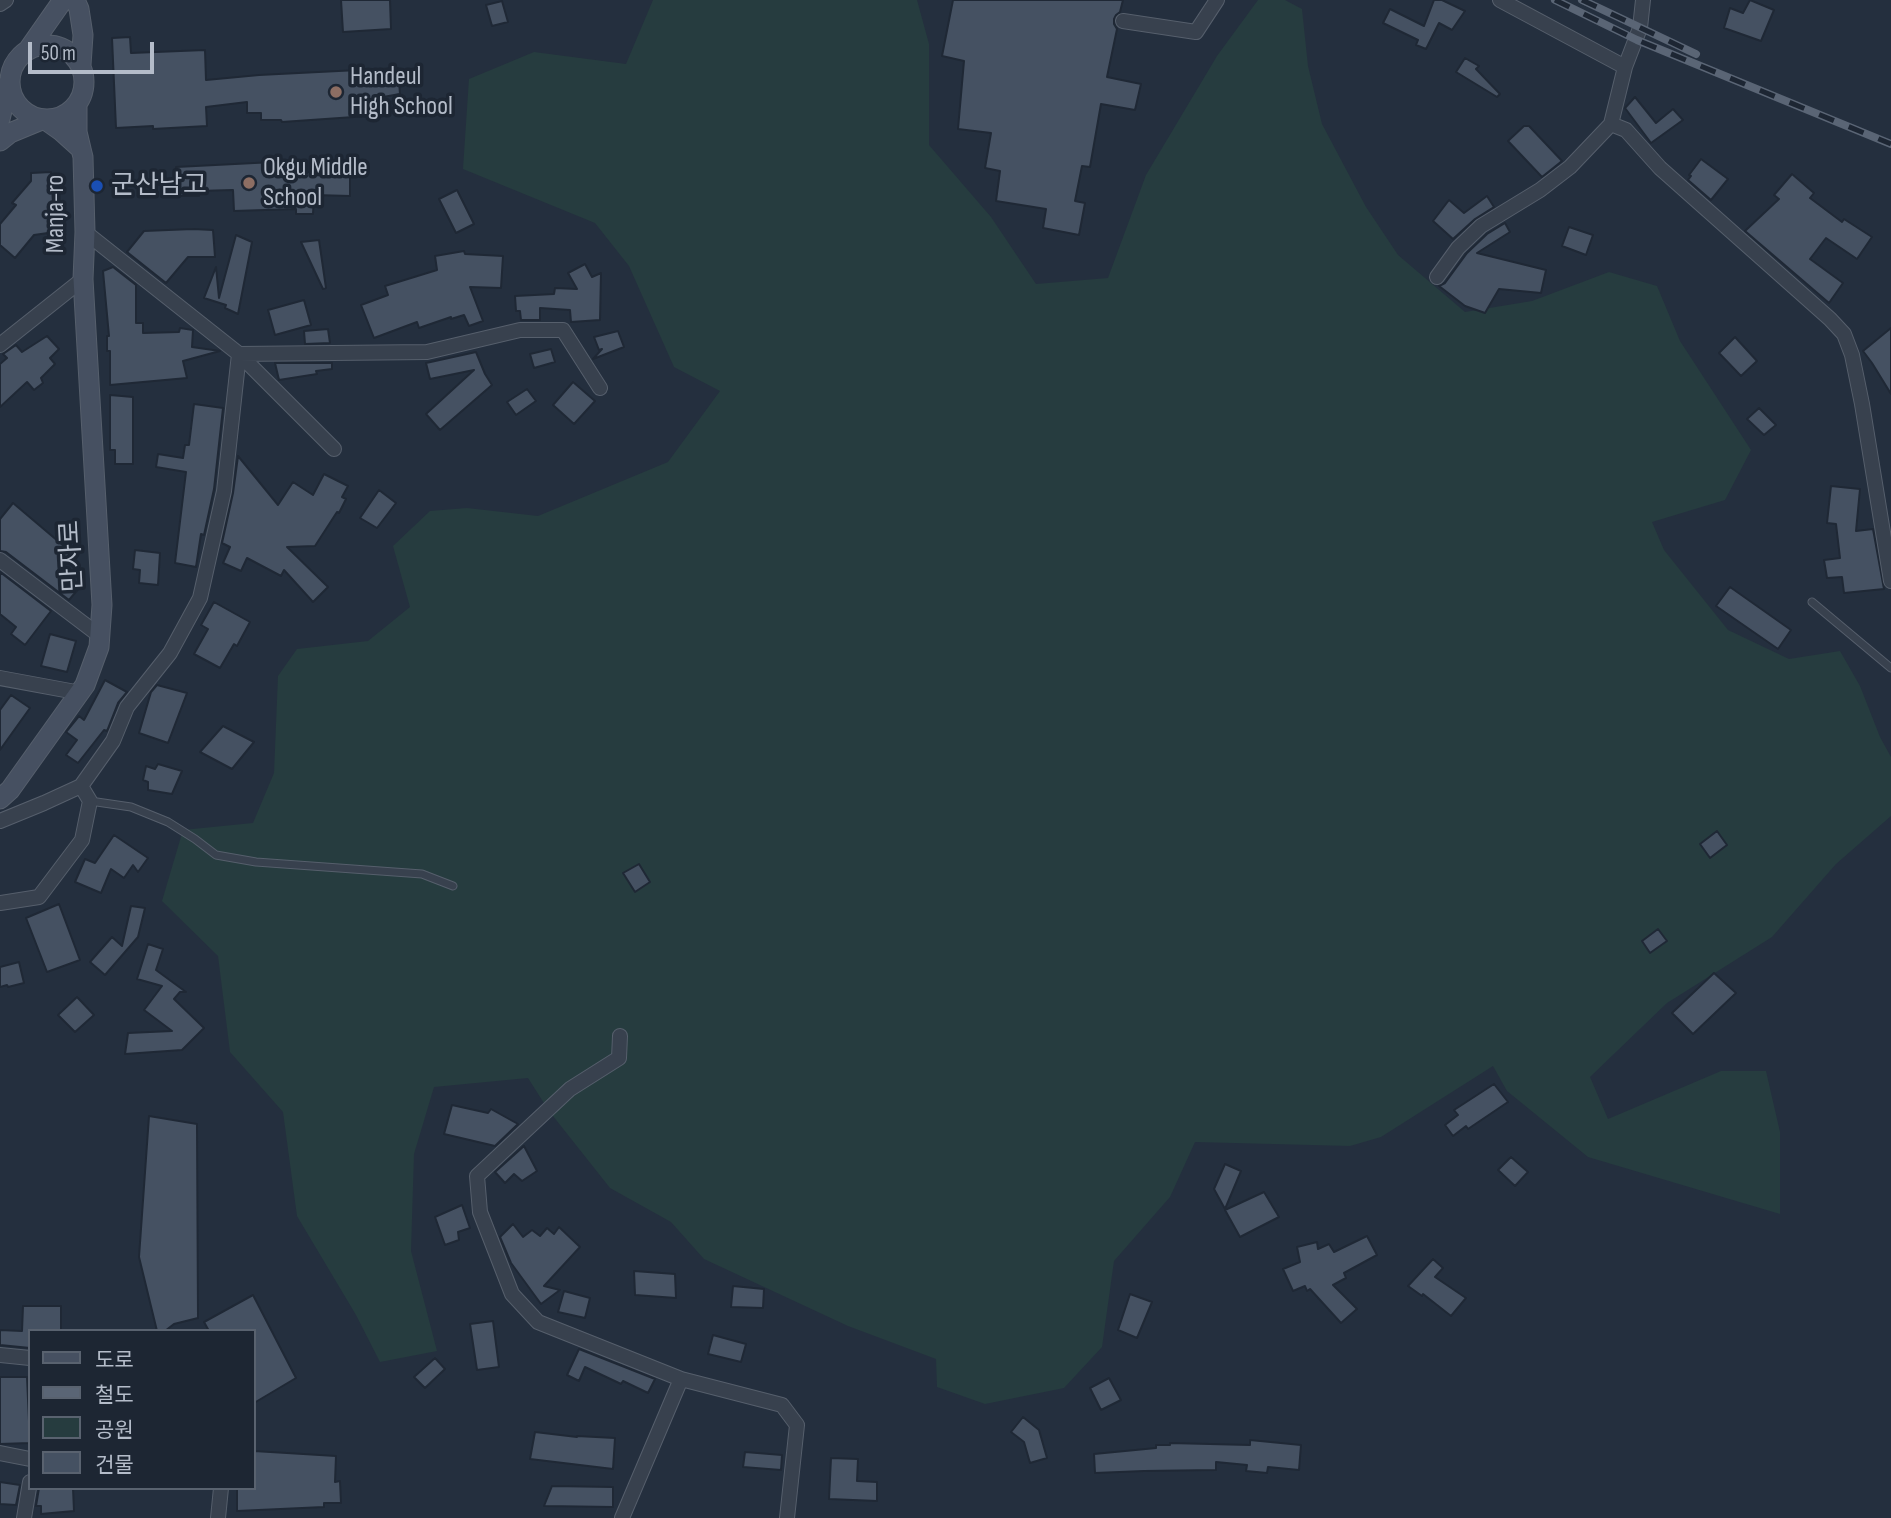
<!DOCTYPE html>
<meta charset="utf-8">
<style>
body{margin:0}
#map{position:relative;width:1891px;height:1518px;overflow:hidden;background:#242f3e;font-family:"Sofia Sans Condensed","Noto Sans KR",sans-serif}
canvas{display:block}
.legend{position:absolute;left:28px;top:1329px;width:228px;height:161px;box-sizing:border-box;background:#1d2633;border:2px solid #59626f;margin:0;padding:9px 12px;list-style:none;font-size:21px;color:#b4bcc9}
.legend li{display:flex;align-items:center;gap:14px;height:35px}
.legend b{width:35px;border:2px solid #59626f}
.scale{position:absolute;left:28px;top:42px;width:126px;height:32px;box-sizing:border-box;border:4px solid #b4bcc9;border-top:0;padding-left:9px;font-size:21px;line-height:24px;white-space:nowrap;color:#b4bcc9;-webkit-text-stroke:5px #1d2633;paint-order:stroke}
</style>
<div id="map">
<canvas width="1891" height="1518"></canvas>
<ul class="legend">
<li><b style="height:9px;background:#465061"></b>도로</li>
<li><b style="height:9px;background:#5a6575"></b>철도</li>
<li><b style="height:19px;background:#263c3f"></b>공원</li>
<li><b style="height:19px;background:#455162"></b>건물</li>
</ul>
<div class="scale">50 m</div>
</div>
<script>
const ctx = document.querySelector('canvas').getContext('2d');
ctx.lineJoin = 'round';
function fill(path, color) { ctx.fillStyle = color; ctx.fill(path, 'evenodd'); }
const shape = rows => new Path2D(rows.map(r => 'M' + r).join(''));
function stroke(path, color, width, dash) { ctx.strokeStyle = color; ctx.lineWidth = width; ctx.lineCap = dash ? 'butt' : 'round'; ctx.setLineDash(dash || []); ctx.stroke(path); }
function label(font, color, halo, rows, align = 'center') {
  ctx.font = font + ' "Sofia Sans Condensed","Noto Sans KR",sans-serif'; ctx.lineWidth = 7; ctx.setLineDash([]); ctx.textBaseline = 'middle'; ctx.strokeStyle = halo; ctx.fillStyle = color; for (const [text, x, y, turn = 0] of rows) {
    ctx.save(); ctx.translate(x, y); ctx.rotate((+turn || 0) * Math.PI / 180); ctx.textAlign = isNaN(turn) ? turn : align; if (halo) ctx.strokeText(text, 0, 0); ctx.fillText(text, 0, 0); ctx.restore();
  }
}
fill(shape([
 [653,0,917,0,929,44,929,145,991,217,1036,284,1108,278,1146,175,1217,56,1258,0,1285,0,1302,9,1308,66,1322,124,1366,207,1398,255,1465,312,1532,301,1609,272,1657,286,1680,341,1751,450,1725,500,1652,522,1664,550,1728,630,1789,659,1840,651,1860,686,1880,737,1891,757,1891,816,1836,864,1772,937,1667,1003,1590,1077,1608,1119,1721,1071,1766,1071,1780,1132,1780,1214,1588,1157,1507,1091,1493,1066,1381,1137,1350,1146,1195,1142,1170,1197,1114,1261,1102,1347,1064,1388,985,1404,937,1387,936,1359,848,1326,704,1259,671,1222,610,1188,549,1111,528,1078,434,1087,414,1154,411,1251,437,1351,380,1362,356,1315,297,1216,283,1112,230,1052,218,956,162,901,183,830,253,823,274,773,278,676,297,649,368,641,410,607,393,546,430,511,467,508,538,516,668,462,720,391,674,367,629,266,595,223,463,169,469,79,534,52,626,64]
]), '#263c3f');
const building = shape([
 [341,0,390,0,391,29,343,32,341,0],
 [953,0,1123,0,1120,12,1116,15,1114,19,1114,24,1117,29,1107,77,1141,84,1135,110,1101,104,1090,167,1082,166,1075,201,1085,203,1079,235,1043,228,1046,209,996,201,1000,171,985,168,991,133,958,129,964,61,942,56,953,0],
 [1434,0,1442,0,1465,11,1452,30,1439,23,1426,49,1416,45,1418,40,1383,23,1390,9,1424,26,1434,0],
 [1750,0,1774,10,1761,41,1724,28,1730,8,1743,13,1750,0],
 [502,1,508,22,492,26,486,5,502,1],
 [130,37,131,53,205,50,206,80,259,75,398,68,400,94,383,97,383,115,282,122,281,120,261,120,261,113,247,113,247,102,206,107,207,126,153,129,153,126,116,128,112,38,130,37],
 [1465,58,1479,66,1476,69,1500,94,1497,97,1456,72,1465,58],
 [1635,97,1656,123,1673,109,1683,120,1651,143,1625,108,1635,97],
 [1524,126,1529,126,1562,161,1542,177,1508,141,1524,126],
 [1701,159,1728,179,1711,200,1688,180,1691,176,1689,175,1701,159],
 [274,162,275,172,350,172,350,196,314,195,313,214,296,214,296,209,234,211,233,190,198,191,199,196,177,196,176,167,274,162],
 [51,172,55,232,34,235,15,258,0,245,0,224,16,205,12,203,31,181,31,173,51,172],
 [1792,174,1814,193,1810,198,1842,222,1844,219,1872,237,1857,259,1826,238,1810,259,1843,283,1829,303,1745,231,1779,199,1774,195,1792,174],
 [457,190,474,224,456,233,439,199,457,190],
 [1487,196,1494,207,1475,219,1453,239,1433,221,1449,200,1464,213,1487,196],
 [1505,223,1510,232,1477,253,1546,270,1541,293,1499,289,1485,313,1465,306,1439,286,1445,283,1467,253,1487,234,1505,223],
 [1569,227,1593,235,1586,255,1562,246,1569,227],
 [193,229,213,230,215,257,188,257,166,283,127,252,144,231,193,229],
 [236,235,252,242,238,314,225,308,226,305,204,298,216,267,219,298,236,235],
 [319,240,326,288,323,289,301,242,319,240],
 [464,251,465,254,503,256,501,288,470,287,483,321,469,326,464,315,451,319,451,317,419,328,417,322,374,338,361,305,388,295,385,286,437,270,435,256,464,251],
 [585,264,592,277,601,273,600,320,571,322,570,310,540,308,540,320,521,320,520,311,516,311,515,296,554,294,555,288,577,289,568,273,585,264],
 [113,267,136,285,136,323,143,323,143,333,179,332,180,328,193,330,192,347,220,351,183,361,187,378,110,385,110,351,107,351,107,336,109,336,103,271,113,267],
 [304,300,311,325,275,335,268,310,304,300],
 [1891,328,1891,394,1872,363,1863,351,1891,328],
 [328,329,330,343,305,344,304,331,328,329],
 [618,331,624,347,593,359,602,349,599,350,594,337,618,331],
 [47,336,59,349,50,358,55,364,41,378,43,383,34,390,27,382,0,407,0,364,7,358,3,354,16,345,22,352,47,336],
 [1735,337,1757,361,1741,376,1719,353,1735,337],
 [551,349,555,362,534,368,530,354,551,349],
 [476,352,485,374,492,385,440,430,426,414,474,370,430,379,426,363,476,352],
 [275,363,332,363,332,369,316,371,317,374,279,380,275,363],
 [573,382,595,401,574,424,553,405,573,382],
 [527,389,536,401,516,415,507,402,527,389],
 [110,395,133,397,133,464,115,464,115,450,110,450,110,395],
 [194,404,223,408,214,489,204,535,201,534,196,567,175,563,186,472,156,467,158,454,183,458,185,445,189,445,194,404],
 [1759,408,1776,425,1764,435,1747,419,1759,408],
 [238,456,278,505,293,482,313,495,324,474,348,486,342,497,346,499,339,513,337,512,315,546,287,547,328,587,313,602,284,570,281,576,247,558,241,571,223,563,230,547,222,543,233,493,238,456],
 [1831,486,1860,489,1856,531,1873,529,1884,589,1844,593,1842,577,1827,578,1824,560,1840,558,1836,524,1827,523,1831,486],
 [379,490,396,503,377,528,360,518,379,490],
 [13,503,72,553,58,570,80,587,69,600,6,552,0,551,0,519,13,503],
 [135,550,160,553,158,585,139,583,140,570,133,569,135,550],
 [0,572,51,611,25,645,11,634,16,627,0,614,0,572],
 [1730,587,1791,630,1778,649,1716,606,1730,587],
 [214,602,250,622,237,646,234,644,220,668,194,654,208,629,201,625,214,602],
 [50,634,76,641,67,672,41,666,50,634],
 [105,680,127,692,118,703,107,731,104,730,78,763,66,755,77,740,66,732,79,716,84,720,105,680],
 [157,685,187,693,168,743,139,733,151,692,157,685],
 [11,695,30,708,0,750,0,710,11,695],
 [223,726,254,742,232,769,200,752,223,726],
 [158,764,182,771,172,794,148,790,148,782,143,780,146,766,155,769,158,764],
 [1717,831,1727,845,1710,858,1700,844,1717,831],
 [114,835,148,858,138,872,133,865,124,878,111,869,101,893,75,882,85,859,95,863,114,835],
 [639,864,650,882,635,892,623,873,639,864],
 [59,904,80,960,47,972,26,918,59,904],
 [131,906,145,908,138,937,105,975,90,962,112,937,122,946,131,906],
 [1658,929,1667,941,1650,953,1642,941,1658,929],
 [148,944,163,949,156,970,186,992,180,992,174,999,204,1028,182,1050,125,1054,128,1033,172,1031,144,1010,162,986,137,979,148,944],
 [19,962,24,983,8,987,7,985,0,987,0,967,19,962],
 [1714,973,1736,993,1693,1034,1672,1013,1714,973],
 [77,997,94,1015,75,1032,58,1015,77,997],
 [1494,1084,1508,1102,1468,1129,1466,1126,1453,1136,1445,1125,1458,1115,1454,1110,1494,1084],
 [452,1105,488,1113,491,1109,518,1124,495,1146,444,1134,452,1105],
 [149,1116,197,1124,198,1318,174,1324,165,1331,157,1331,139,1257,149,1116],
 [524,1146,537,1171,522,1181,514,1174,505,1183,495,1172,524,1146],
 [1511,1157,1528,1172,1515,1186,1498,1170,1511,1157],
 [1225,1164,1241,1171,1225,1209,1214,1189,1225,1164],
 [1264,1192,1279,1217,1240,1237,1225,1210,1264,1192],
 [462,1205,470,1228,458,1232,459,1240,445,1245,435,1217,462,1205],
 [513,1224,523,1237,532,1230,540,1236,547,1228,554,1234,559,1227,580,1247,544,1286,560,1290,541,1304,511,1263,500,1237,513,1224],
 [1367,1236,1377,1255,1344,1273,1346,1278,1333,1285,1357,1309,1341,1323,1310,1289,1307,1291,1305,1286,1293,1291,1283,1269,1300,1262,1297,1247,1317,1242,1318,1249,1329,1244,1334,1252,1367,1236],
 [1433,1259,1443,1268,1435,1277,1466,1298,1451,1316,1423,1294,1422,1296,1408,1286,1433,1259],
 [634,1271,675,1274,676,1298,635,1295,634,1271],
 [733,1286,764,1289,763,1308,731,1307,733,1286],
 [564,1291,590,1298,585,1318,558,1312,564,1291],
 [1130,1294,1152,1302,1137,1338,1118,1330,1130,1294],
 [253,1295,296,1378,254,1403,254,1331,209,1331,204,1322,253,1295],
 [23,1306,61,1306,61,1331,30,1331,30,1348,0,1345,0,1330,22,1331,23,1306],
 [493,1321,499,1367,477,1370,470,1324,493,1321],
 [713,1335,746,1344,741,1362,708,1354,713,1335],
 [579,1349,655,1379,648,1393,623,1381,621,1384,585,1367,579,1381,567,1375,579,1349],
 [435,1358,445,1369,425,1388,414,1377,435,1358],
 [0,1377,27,1377,30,1443,0,1444,0,1377],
 [1109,1378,1121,1400,1101,1410,1090,1388,1109,1378],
 [1023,1417,1039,1430,1047,1458,1030,1463,1024,1442,1011,1432,1023,1417],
 [535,1432,577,1437,577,1436,615,1438,613,1469,530,1459,535,1432],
 [1250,1440,1301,1445,1299,1470,1268,1467,1267,1473,1246,1471,1247,1465,1216,1462,1216,1470,1144,1471,1095,1473,1094,1454,1156,1448,1156,1445,1170,1445,1170,1443,1250,1445,1250,1440],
 [254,1451,336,1456,335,1482,340,1481,341,1503,324,1503,324,1507,237,1511,237,1488,254,1488,254,1451],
 [745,1452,782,1455,781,1470,743,1467,745,1452],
 [831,1458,858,1459,857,1481,877,1482,877,1501,829,1499,831,1458],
 [0,1482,20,1485,16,1505,0,1504,0,1482],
 [552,1486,613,1487,613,1507,544,1506,552,1486],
 [39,1488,73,1488,74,1511,41,1514,41,1506,36,1506,39,1488]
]);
fill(building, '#455162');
stroke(building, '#1f2835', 2);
const lane = shape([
 [1812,602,1891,668],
 [90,801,131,807,168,822,195,839,216,855,256,862,422,874,453,886]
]);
const street = shape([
 [1500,0,1625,67,1611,124,1626,130,1660,168,1830,319,1844,334,1852,355,1862,404,1891,581],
 [0,4,6,0],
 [1123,21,1196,32,1217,0],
 [1625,67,1640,28,1643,0],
 [85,232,239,354,334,449],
 [1437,277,1458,248,1481,226,1540,190,1570,167,1611,124],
 [0,345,83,279],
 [0,560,100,636],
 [0,678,81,693],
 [0,821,44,803,81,786,113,741,127,707,170,653,200,598,224,491,239,354,427,352,520,330,563,330,600,388],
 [0,903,39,897,82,840,90,801,81,786],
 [620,1036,619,1058,570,1089,477,1176,480,1212,512,1294,538,1322,681,1379,782,1405,797,1425,787,1518],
 [0,1355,30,1358],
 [0,1453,30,1459],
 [24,1518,30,1482],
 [218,1518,221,1488],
 [622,1518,681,1379]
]);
const secondary = shape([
 [75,0,79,9,83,35,81,65],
 '10 82a37 37 0 1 1 74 0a37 37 0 1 1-74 0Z',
 [28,50,63,0],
 [0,119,9,82],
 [0,141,10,133,44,119,61,131,81,149,77,132,77,104],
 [0,799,10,790,85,685,99,647,102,605,83,279,85,232,83,157,81,149]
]);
stroke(lane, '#565f6c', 9);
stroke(street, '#565f6c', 16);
stroke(secondary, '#565f6c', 21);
stroke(lane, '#38414e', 7);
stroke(street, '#38414e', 14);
stroke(secondary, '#465061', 19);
const rail = shape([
 [1555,0,1637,40,1891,144],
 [1582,0,1696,54]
]);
stroke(rail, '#5a6575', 8);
stroke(rail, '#1d2633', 5, [16]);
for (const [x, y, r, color] of [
 [336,92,7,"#8d6e63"],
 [249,183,7,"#8d6e63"],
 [97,186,7,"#1a4fb4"]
]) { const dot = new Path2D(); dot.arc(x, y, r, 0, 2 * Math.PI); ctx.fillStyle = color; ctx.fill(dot); stroke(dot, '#1d2633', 2.5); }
label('26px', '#b4bcc9', '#1d2633', [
 ["Handeul",350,77],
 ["High School",350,107],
 ["Okgu Middle",263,168],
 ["School",263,198],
 ["군산남고",111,186]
], 'left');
label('26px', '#b4bcc9', '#1d2633', [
 ["Manja-ro",56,214,-90],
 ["만자로",73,556,-93]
]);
</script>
